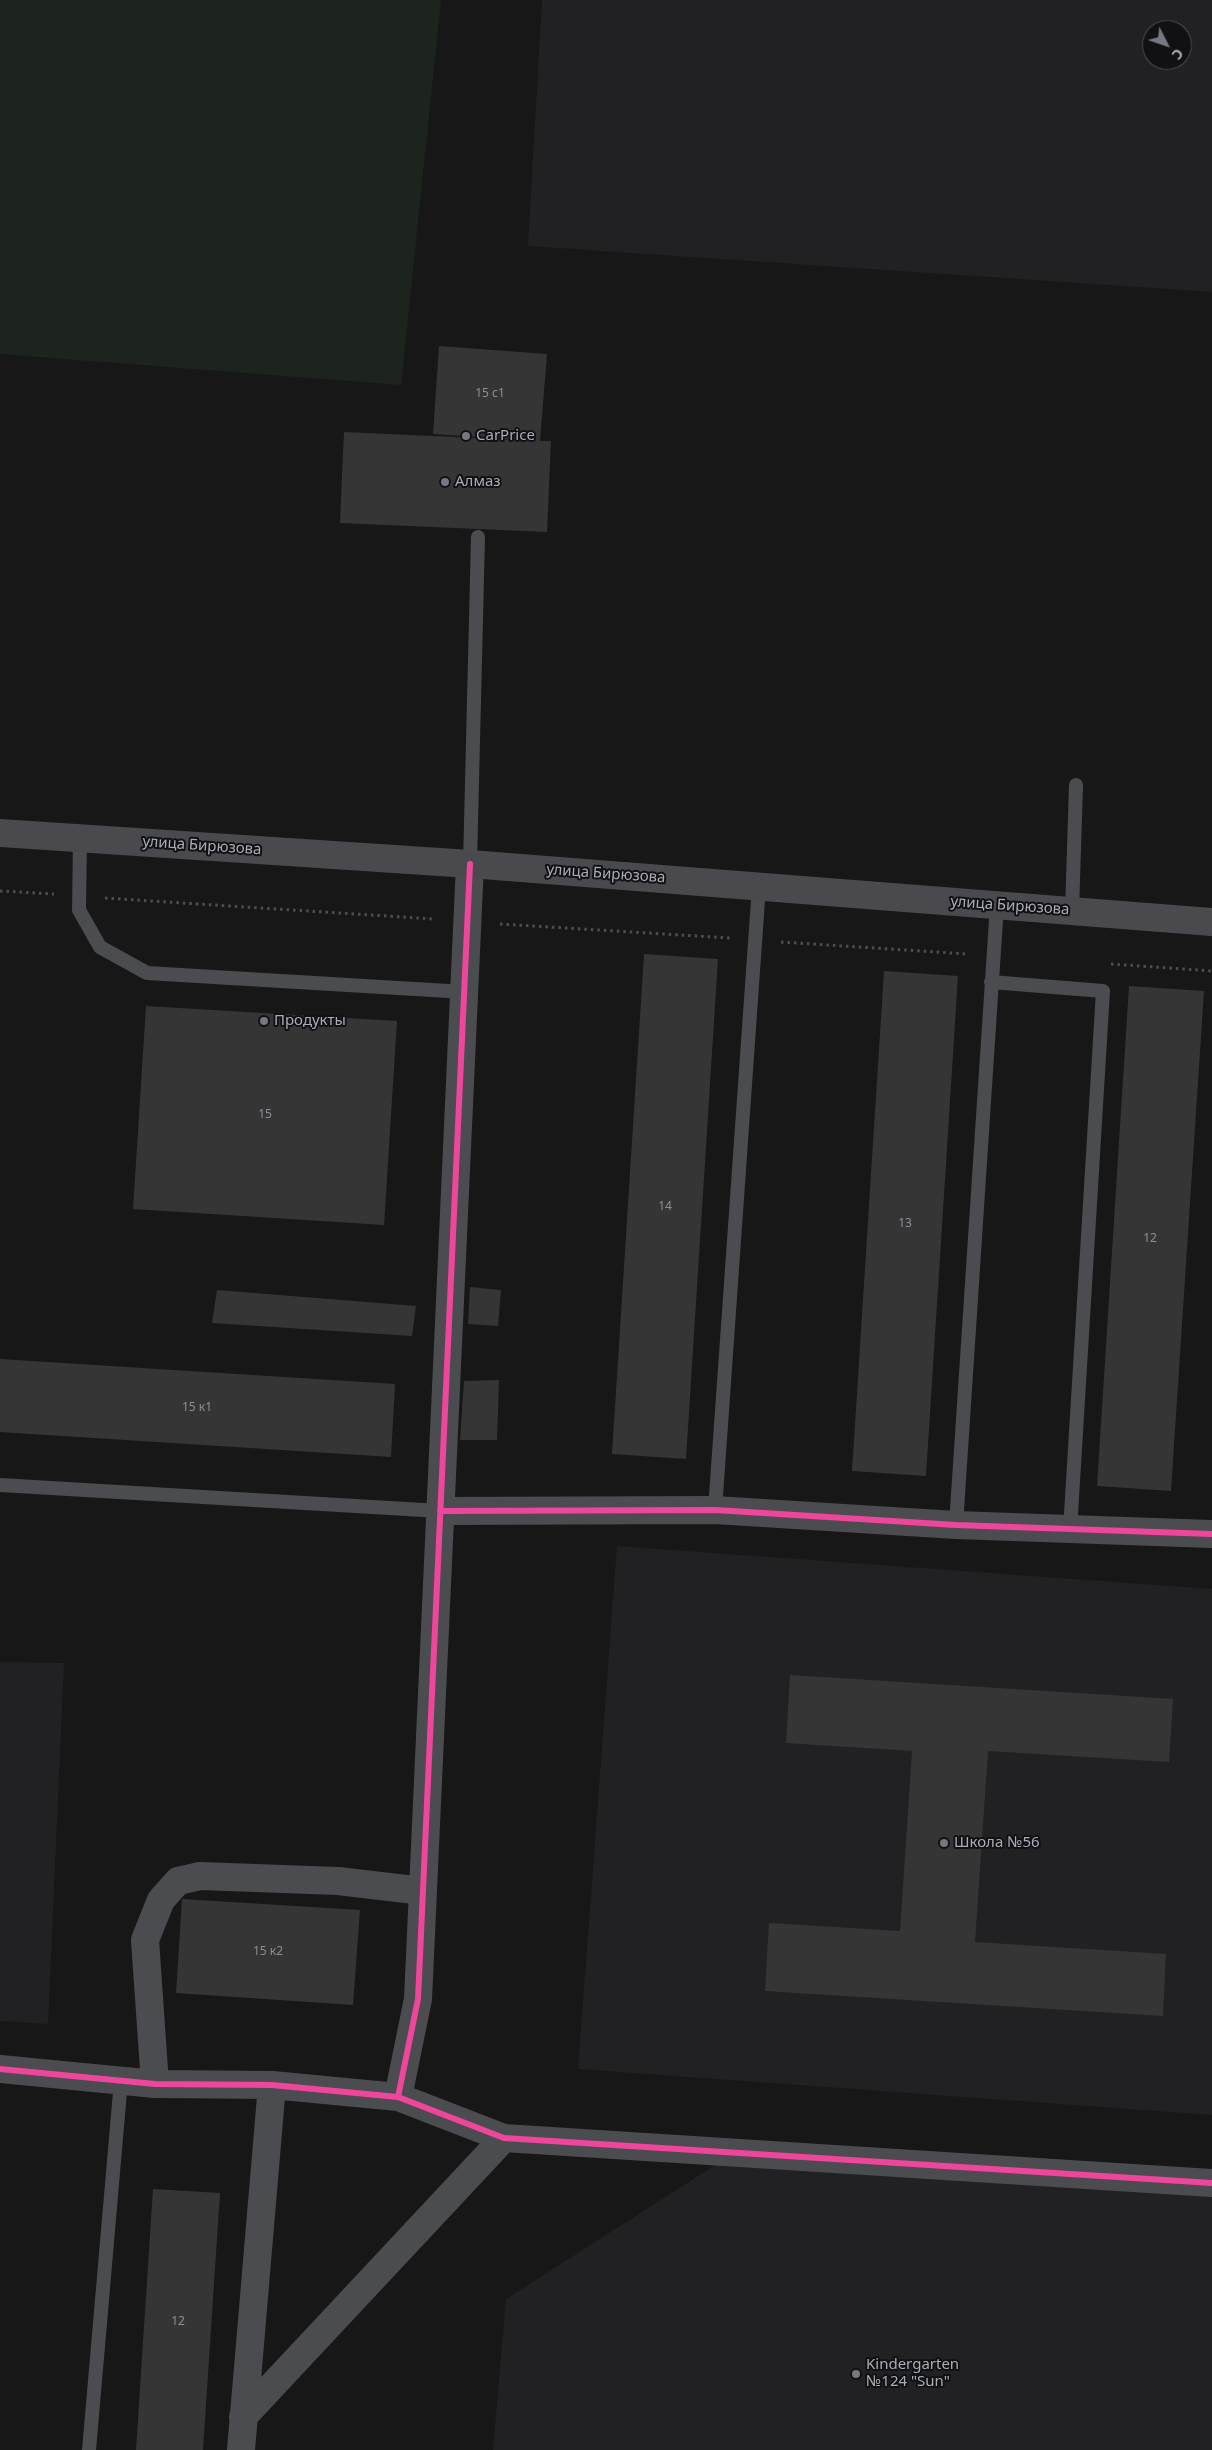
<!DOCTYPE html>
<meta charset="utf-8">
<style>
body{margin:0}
#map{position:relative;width:1212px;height:2450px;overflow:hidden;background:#171717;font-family:"Noto Sans",sans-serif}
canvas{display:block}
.north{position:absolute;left:1142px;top:20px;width:50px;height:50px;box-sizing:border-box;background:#111113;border:1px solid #4d4f55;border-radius:50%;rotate:131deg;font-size:14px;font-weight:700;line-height:20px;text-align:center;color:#a8adb8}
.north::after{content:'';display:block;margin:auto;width:18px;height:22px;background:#757880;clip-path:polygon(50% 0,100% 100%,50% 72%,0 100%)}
</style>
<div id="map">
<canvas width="1212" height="2450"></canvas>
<div class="north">С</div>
</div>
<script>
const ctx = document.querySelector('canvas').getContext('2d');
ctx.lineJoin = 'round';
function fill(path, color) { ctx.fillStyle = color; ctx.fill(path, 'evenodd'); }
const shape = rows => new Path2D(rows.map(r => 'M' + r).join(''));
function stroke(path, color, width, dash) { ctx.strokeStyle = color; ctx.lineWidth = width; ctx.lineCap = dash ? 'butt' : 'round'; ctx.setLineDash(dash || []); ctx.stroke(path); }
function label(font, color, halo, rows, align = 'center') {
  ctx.font = font + ' "Noto Sans",sans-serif'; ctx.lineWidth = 4; ctx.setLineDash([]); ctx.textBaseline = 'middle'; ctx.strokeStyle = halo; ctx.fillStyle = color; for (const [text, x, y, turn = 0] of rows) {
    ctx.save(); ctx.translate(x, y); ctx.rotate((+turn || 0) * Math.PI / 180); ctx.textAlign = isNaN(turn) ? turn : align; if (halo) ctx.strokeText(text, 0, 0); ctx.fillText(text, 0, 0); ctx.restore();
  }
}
fill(shape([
 [542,0,1212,0,1212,292,528,246],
 [1152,30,1182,30,1182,60,1152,60],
 [617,1546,1212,1589,1212,2115,578,2069],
 [0,1662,64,1663,48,2024,0,2021],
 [723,2160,1212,2196,1212,2450,493,2450,506,2299]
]), '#212123');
fill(shape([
 [0,0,441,0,401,385,0,354]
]), '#1d241e');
fill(shape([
 [439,346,547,354,540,441,551,441,547,532,340,523,344,432,522,440,433,434],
 [644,954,718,959,686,1459,612,1454],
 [884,971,958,976,926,1476,852,1471],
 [1129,986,1204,991,1171,1491,1097,1486],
 [146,1006,397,1021,384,1225,133,1209],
 [470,1287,501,1290,498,1326,468,1324],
 [217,1290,416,1306,412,1336,212,1323],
 [0,1359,395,1384,391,1457,0,1432],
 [499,1380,497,1440,460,1440,464,1381],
 [790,1675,1173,1699,1169,1762,988,1751,975,1942,1166,1954,1163,2016,765,1991,769,1923,900,1931,912,1751,786,1743],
 [182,1899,360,1910,353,2005,176,1993],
 [153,2189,220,2193,203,2450,136,2450]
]), '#353536');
stroke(shape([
 [0,891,54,894],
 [105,898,433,919],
 [500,924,730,938],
 [781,942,967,954],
 [1111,964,1212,971]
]), '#4d4e52', 3, [2.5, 4]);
stroke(shape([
 [80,838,79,910,100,947,147,973,465,992],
 [470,864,478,537],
 [1072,911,1076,785],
 [991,982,1103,991,1070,1530],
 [0,1485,440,1511],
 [715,1510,759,886],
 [956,1525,997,905],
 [89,2450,121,2080]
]), '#4b4c50', 14);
stroke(shape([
 [440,1511,715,1510,956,1525,1212,1534],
 [0,2069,155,2084,272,2085,398,2097,504,2138,1212,2183],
 [155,2084,145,1940,161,1900,178,1881,200,1876,338,1881,423,1891],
 [398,2097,418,1999,470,864],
 [243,2417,504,2138],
 [241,2450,272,2085]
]), '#4b4c50', 28);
stroke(shape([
 [0,833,470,864,1212,922]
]), '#4a4a4e', 28);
stroke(shape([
 [440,1511,715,1510,956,1525,1212,1534],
 [0,2069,155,2084,272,2085,398,2097,504,2138,1212,2183],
 [398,2097,418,1999,470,864]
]), '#ed469a', 6);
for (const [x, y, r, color] of [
 [466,436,5,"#757880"],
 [445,482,5,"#757880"],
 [264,1021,5,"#757880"],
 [944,1843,5,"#757880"],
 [856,2374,5,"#757880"]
]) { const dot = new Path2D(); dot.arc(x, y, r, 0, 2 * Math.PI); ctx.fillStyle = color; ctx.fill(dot); stroke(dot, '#111113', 2); }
label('12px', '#8b8f98', null, [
 ["15 с1",490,394],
 ["15",265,1115],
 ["14",665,1207],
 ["13",905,1224],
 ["12",1150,1239],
 ["15 к1",197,1408],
 ["15 к2",268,1952],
 ["12",178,2322]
]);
label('15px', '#a8adb8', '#111113', [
 ["CarPrice",476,436],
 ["Алмаз",455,482],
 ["Продукты",274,1021],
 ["Школа №56",954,1843],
 ["Kindergarten",866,2365],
 ["№124 \"Sun\"",866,2382]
], 'left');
label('15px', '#a8adb8', '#111113', [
 ["улица Бирюзова",202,846,4],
 ["улица Бирюзова",606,874,4],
 ["улица Бирюзова",1010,906,4]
]);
</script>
